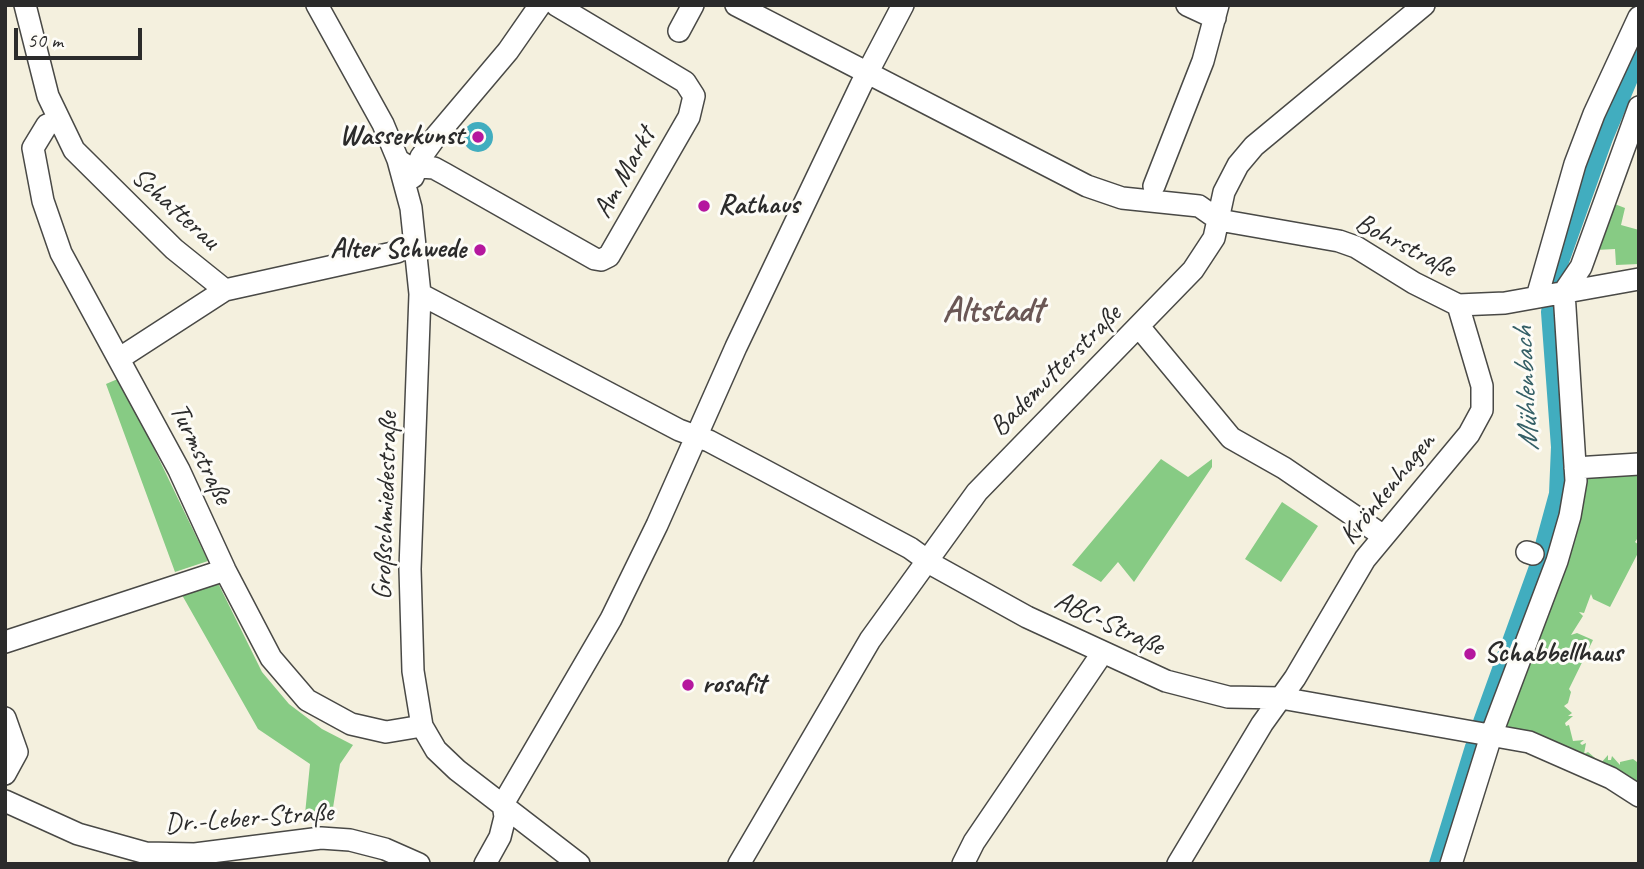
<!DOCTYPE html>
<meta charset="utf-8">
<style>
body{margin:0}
#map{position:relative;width:1644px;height:869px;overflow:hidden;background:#f4f0de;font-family:Caveat,sans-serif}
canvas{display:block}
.frame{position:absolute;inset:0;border:7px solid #2b2b2b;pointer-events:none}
.scale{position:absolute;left:14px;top:28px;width:128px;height:32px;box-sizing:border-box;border:4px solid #2b2b2b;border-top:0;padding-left:9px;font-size:21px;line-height:24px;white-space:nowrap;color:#2b2b2b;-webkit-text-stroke:5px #fdfcf7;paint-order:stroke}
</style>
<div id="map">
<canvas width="1644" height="869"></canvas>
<div class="frame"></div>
<div class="scale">50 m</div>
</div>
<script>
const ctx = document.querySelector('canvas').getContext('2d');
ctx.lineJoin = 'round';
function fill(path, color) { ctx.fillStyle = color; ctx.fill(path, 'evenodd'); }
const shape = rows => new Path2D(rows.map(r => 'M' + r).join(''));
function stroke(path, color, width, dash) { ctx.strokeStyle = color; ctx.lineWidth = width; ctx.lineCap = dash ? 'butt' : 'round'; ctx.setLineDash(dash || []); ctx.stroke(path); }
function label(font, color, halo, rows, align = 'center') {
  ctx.font = font + ' Caveat,sans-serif'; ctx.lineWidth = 6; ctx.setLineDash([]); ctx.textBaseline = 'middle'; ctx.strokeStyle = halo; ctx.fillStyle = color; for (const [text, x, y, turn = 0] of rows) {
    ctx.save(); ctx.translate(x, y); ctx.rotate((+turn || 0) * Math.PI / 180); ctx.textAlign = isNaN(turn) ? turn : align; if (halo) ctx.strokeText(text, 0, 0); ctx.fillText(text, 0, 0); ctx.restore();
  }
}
fill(shape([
 [1612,203,1625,208,1621,225,1639,230,1639,264,1616,265,1615,249,1596,250],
 [120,378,208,561,175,572,106,384],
 [1161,459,1188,477,1212,459,1212,467,1134,582,1118,562,1101,582,1072,565],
 [1639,464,1639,536,1635,542,1639,545,1639,551,1610,607,1593,599,1591,594,1584,613,1579,612,1583,616,1571,635,1577,633,1593,640,1569,689,1571,692,1568,703,1564,706,1572,713,1568,716,1573,716,1565,723,1566,726,1569,725,1573,741,1584,740,1580,743,1582,745,1586,743,1584,754,1588,752,1601,763,1608,755,1608,760,1611,760,1612,756,1620,765,1620,762,1633,759,1637,762,1639,751,1639,796,1492,733,1575,468],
 [1282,502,1318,526,1281,582,1245,559],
 [218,583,262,672,289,704,322,729,353,745,340,764,332,814,305,814,310,764,258,729,182,595]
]), '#87cb84');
fill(shape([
 '463 137a15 15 0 1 1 30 0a15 15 0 1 1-30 0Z'
]), '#41adbf');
stroke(shape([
 [1482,722,1538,567,1558,494,1560,447,1550,312,1558,267,1604,138,1639,55],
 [1438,864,1474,747]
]), '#41adbf', 18);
const minor = shape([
 [25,5,48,96,74,150,174,249,225,290],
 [317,5,383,124,398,160,411,208,420,294,410,569,413,671,422,726,436,750,457,770,579,864],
 [736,5,1087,186,1122,198,1199,206,1219,220],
 [1187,5,1215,18],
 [679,31,693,5],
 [59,121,47,125,33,148,43,201,61,253,179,470,225,570,271,658,307,700,351,724,386,732,422,726],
 [398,160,407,166,434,168,445,174,595,259,601,260,609,256,689,117,694,96,685,82,556,5],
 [413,177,421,157,437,135,508,51,540,5],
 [1154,186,1203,61,1218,5],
 [1219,220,1339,241,1356,247,1414,283,1458,305,1505,303,1639,279],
 [420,294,679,430,709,441,764,470,910,548,935,566,1027,617,1166,681,1228,697,1281,698,1529,742,1611,778,1639,796],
 [1537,297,1575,164,1594,114,1639,17],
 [1140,328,1231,438,1284,468,1382,535],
 [120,358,225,290,397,252],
 [1575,468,1639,464],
 [1527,552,1533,554],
 [5,642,225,570],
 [5,718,17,752,5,774],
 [5,801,78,834,146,853,195,854,321,838,350,840,385,849,419,864],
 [503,804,611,619,657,525,736,347,861,85,903,5],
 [485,864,500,837,505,817,503,804],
 [739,864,870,640,977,492,1193,270,1214,238,1224,192,1238,165,1254,146,1424,5],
 [963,864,974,842,1103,652],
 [1178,864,1262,724,1295,678,1365,559,1469,434,1482,410,1482,386,1458,305],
 [1451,864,1492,733,1557,561,1570,516,1576,481,1564,292,1581,267,1639,107]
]);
stroke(minor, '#494946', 24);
stroke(minor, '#fff', 21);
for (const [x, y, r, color] of [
 [478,137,7,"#b5179e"],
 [704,206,7,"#b5179e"],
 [480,250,7,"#b5179e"],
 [1470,654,7,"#b5179e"],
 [688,685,7,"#b5179e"]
]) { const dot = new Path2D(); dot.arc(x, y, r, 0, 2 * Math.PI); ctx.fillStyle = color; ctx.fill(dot); stroke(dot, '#fdfcf7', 2.5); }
label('bold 28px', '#2b2b2b', '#fdfcf7', [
 ["Wasserkunst",464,137,"right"],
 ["Rathaus",718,206],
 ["Alter Schwede",466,250,"right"],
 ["Schabbellhaus",1484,654],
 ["rosafit",702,685]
], 'left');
label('28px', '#2b2b2b', '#fdfcf7', [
 ["Am Markt",625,173,-61],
 ["Schatterau",175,209,42],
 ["Bohrstraße",1405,246,27],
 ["Bademutterstraße",1056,371,-45],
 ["Turmstraße",200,454,64],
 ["Krönkenhagen",1388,489,-51],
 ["Großschmiedestraße",386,506,-88],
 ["ABC-Straße",1109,624,25],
 ["Dr.-Leber-Straße",249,819,-4]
]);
label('italic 30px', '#345f66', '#fdfcf7', [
 ["Mühlenbach",1527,389,-93]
]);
label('bold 35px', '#6a5755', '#fdfcf7', [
 ["Altstadt",993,312]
]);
</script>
